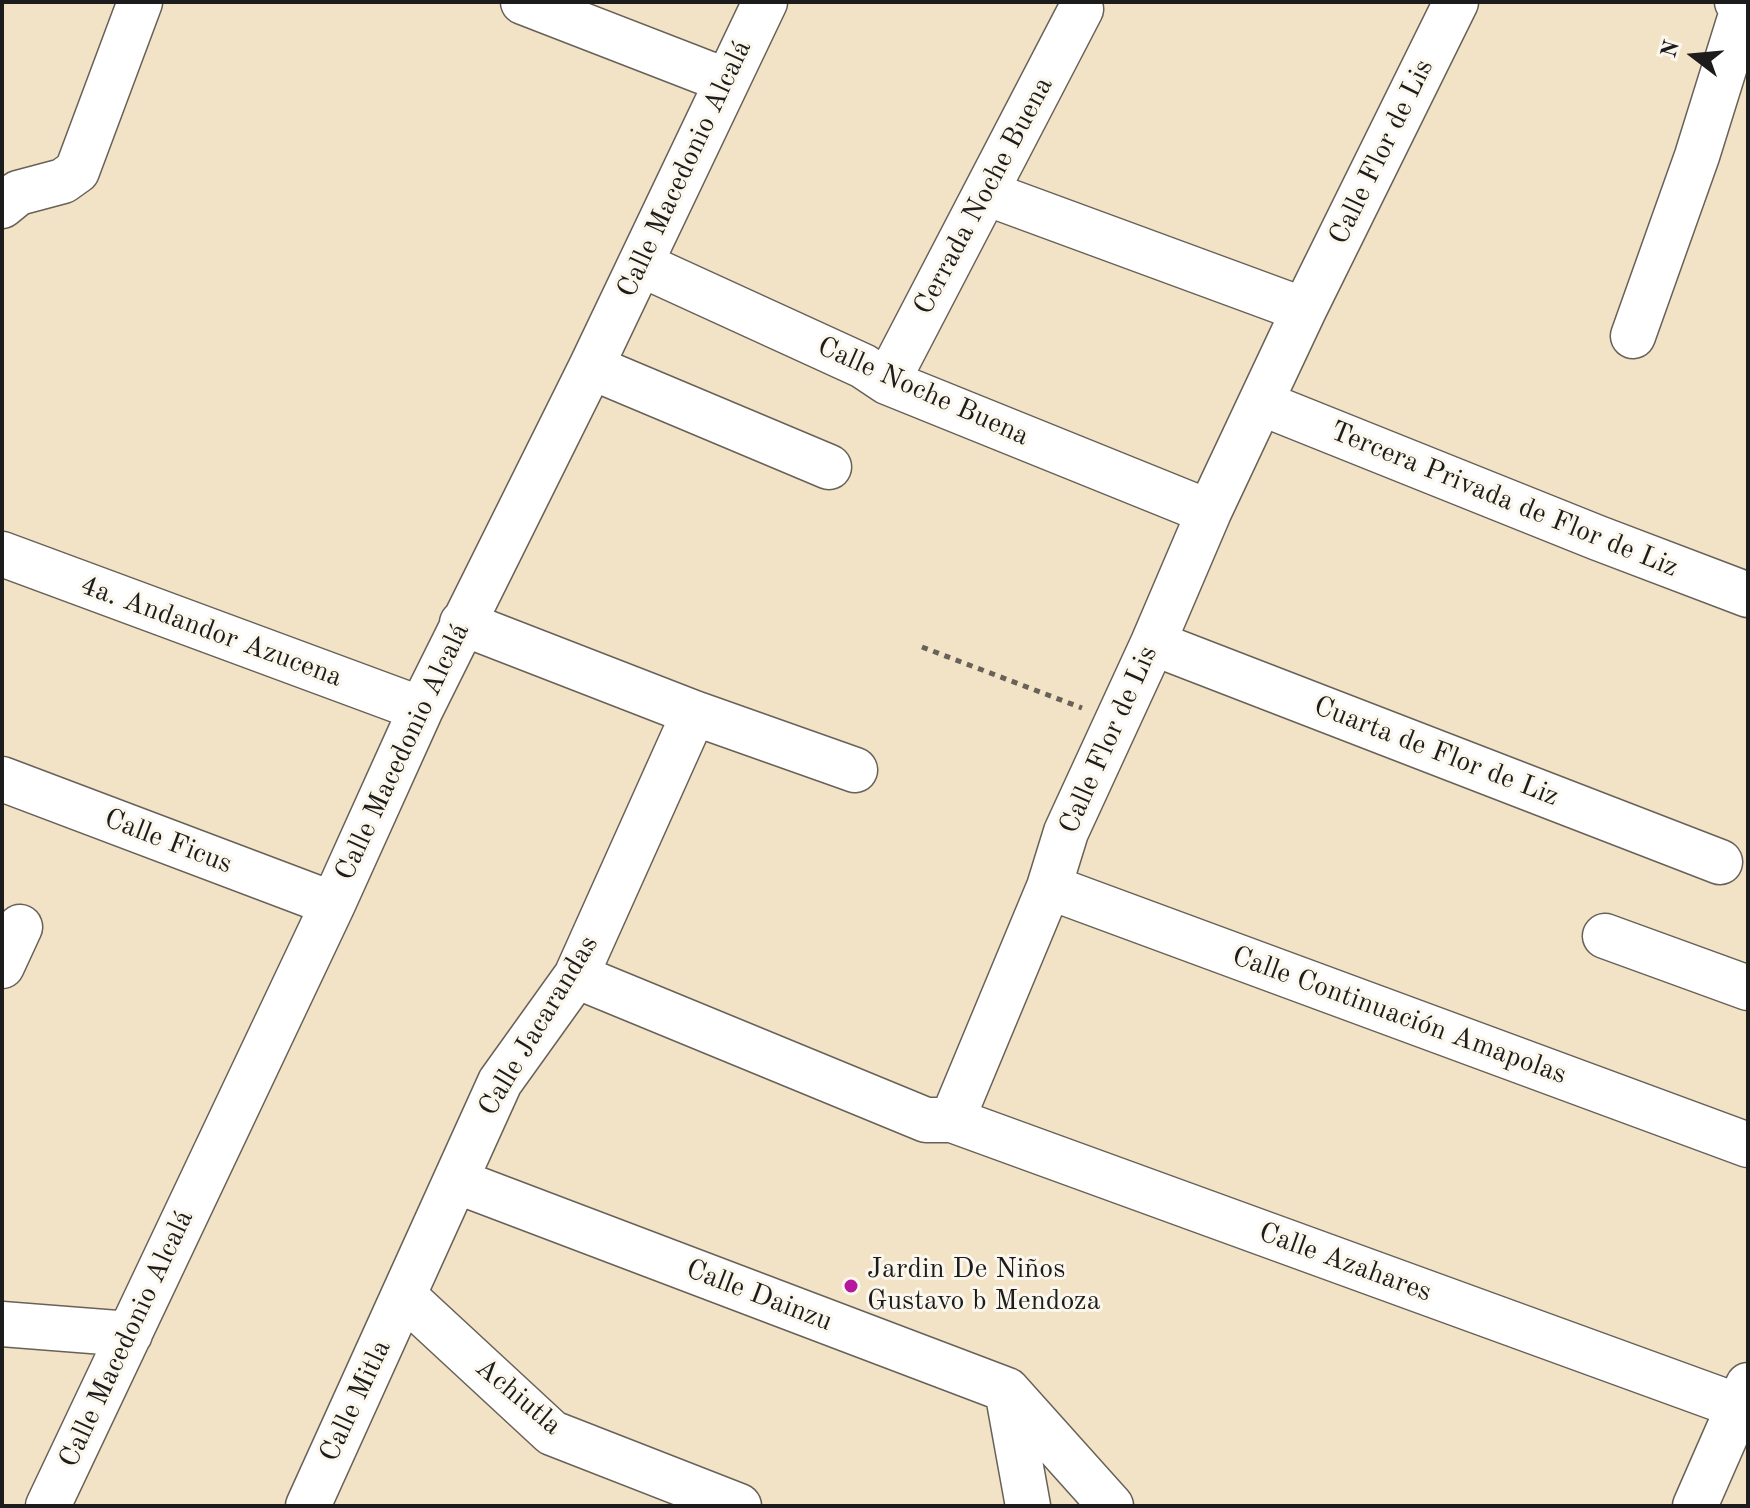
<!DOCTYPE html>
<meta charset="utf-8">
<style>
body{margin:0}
#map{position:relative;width:1750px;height:1508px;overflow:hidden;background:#f2e2c6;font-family:"Old Standard TT",serif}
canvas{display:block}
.frame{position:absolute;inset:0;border:4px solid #1c1c1c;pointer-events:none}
.north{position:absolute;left:1654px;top:16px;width:80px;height:80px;-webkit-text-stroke:6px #fbf7ec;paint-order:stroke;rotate:286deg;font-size:22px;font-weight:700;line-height:32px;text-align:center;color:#1c1c1c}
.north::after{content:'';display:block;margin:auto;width:28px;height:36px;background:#1c1c1c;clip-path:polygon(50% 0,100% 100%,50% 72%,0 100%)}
</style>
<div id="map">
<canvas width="1750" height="1508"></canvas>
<div class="frame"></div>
<div class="north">N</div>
</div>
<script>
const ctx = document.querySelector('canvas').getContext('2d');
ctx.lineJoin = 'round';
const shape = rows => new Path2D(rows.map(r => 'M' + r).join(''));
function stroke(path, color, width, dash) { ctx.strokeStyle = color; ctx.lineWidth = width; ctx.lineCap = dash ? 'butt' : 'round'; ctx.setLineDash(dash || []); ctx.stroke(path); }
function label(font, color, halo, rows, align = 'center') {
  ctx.font = font + ' "Old Standard TT",serif'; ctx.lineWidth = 6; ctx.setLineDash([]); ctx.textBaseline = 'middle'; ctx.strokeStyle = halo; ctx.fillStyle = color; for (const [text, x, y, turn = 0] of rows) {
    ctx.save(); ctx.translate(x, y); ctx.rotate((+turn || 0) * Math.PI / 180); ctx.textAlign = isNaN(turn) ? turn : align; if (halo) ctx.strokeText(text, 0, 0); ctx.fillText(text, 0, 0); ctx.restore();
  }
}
const minor = shape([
 [523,2,727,81],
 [986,193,1304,310],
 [2,206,18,193,63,181,77,171,140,2],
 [640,264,863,366,887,382,1209,512],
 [1633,336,1697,156,1744,5,1737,2],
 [591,367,829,467],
 [887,382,1081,9],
 [1261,403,1598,538,1748,595],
 [2,554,421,709],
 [462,623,694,713,855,770],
 [1153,643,1720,862],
 [2,779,333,904],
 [1049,887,1748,1145],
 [1605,936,1748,988],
 [2,966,20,927],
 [576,976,926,1120,952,1120,1738,1406],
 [952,1120,1049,887,1066,832,1153,643,1209,512,1304,310,1456,2],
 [456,1181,1007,1390,1111,1506],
 [404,1296,552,1433,739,1506],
 [2,1324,130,1334],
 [1007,1390,1028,1506],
 [48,1506,333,904,421,709,591,367,765,2],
 [308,1506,500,1082,576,976,694,713],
 [1695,1506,1748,1385]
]);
stroke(minor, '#676158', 47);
stroke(shape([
 [922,647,1082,708]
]), '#676158', 5, [6, 6]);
stroke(minor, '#fff', 44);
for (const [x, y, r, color] of [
 [851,1286,8,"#b5179e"]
]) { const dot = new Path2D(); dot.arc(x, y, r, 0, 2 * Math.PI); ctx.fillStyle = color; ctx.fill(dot); stroke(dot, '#fbf7ec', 3); }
label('28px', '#1c1c1c', '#fbf7ec', [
 ["Calle Flor de Lis",1382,152,-64],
 ["Calle Macedonio Alcalá",685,169,-65],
 ["Cerrada Noche Buena",984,196,-62],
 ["Calle Noche Buena",923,392,24],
 ["Tercera Privada de Flor de Liz",1504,500,22],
 ["4a. Andandor Azucena",211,632,20],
 ["Calle Flor de Lis",1109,740,-66],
 ["Calle Macedonio Alcalá",403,752,-65],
 ["Cuarta de Flor de Liz",1436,752,21],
 ["Calle Ficus",168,842,21],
 ["Calle Continuación Amapolas",1399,1016,20],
 ["Calle Jacarandas",539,1026,-59],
 ["Calle Azahares",1345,1263,20],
 ["Calle Dainzu",759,1296,21],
 ["Calle Macedonio Alcalá",127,1339,-65],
 ["Achiutla",518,1397,40],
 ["Calle Mitla",356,1401,-65]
]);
label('28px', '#1c1c1c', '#fbf7ec', [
 ["Jardin De Niños",867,1270],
 ["Gustavo b Mendoza",867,1302]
], 'left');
</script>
